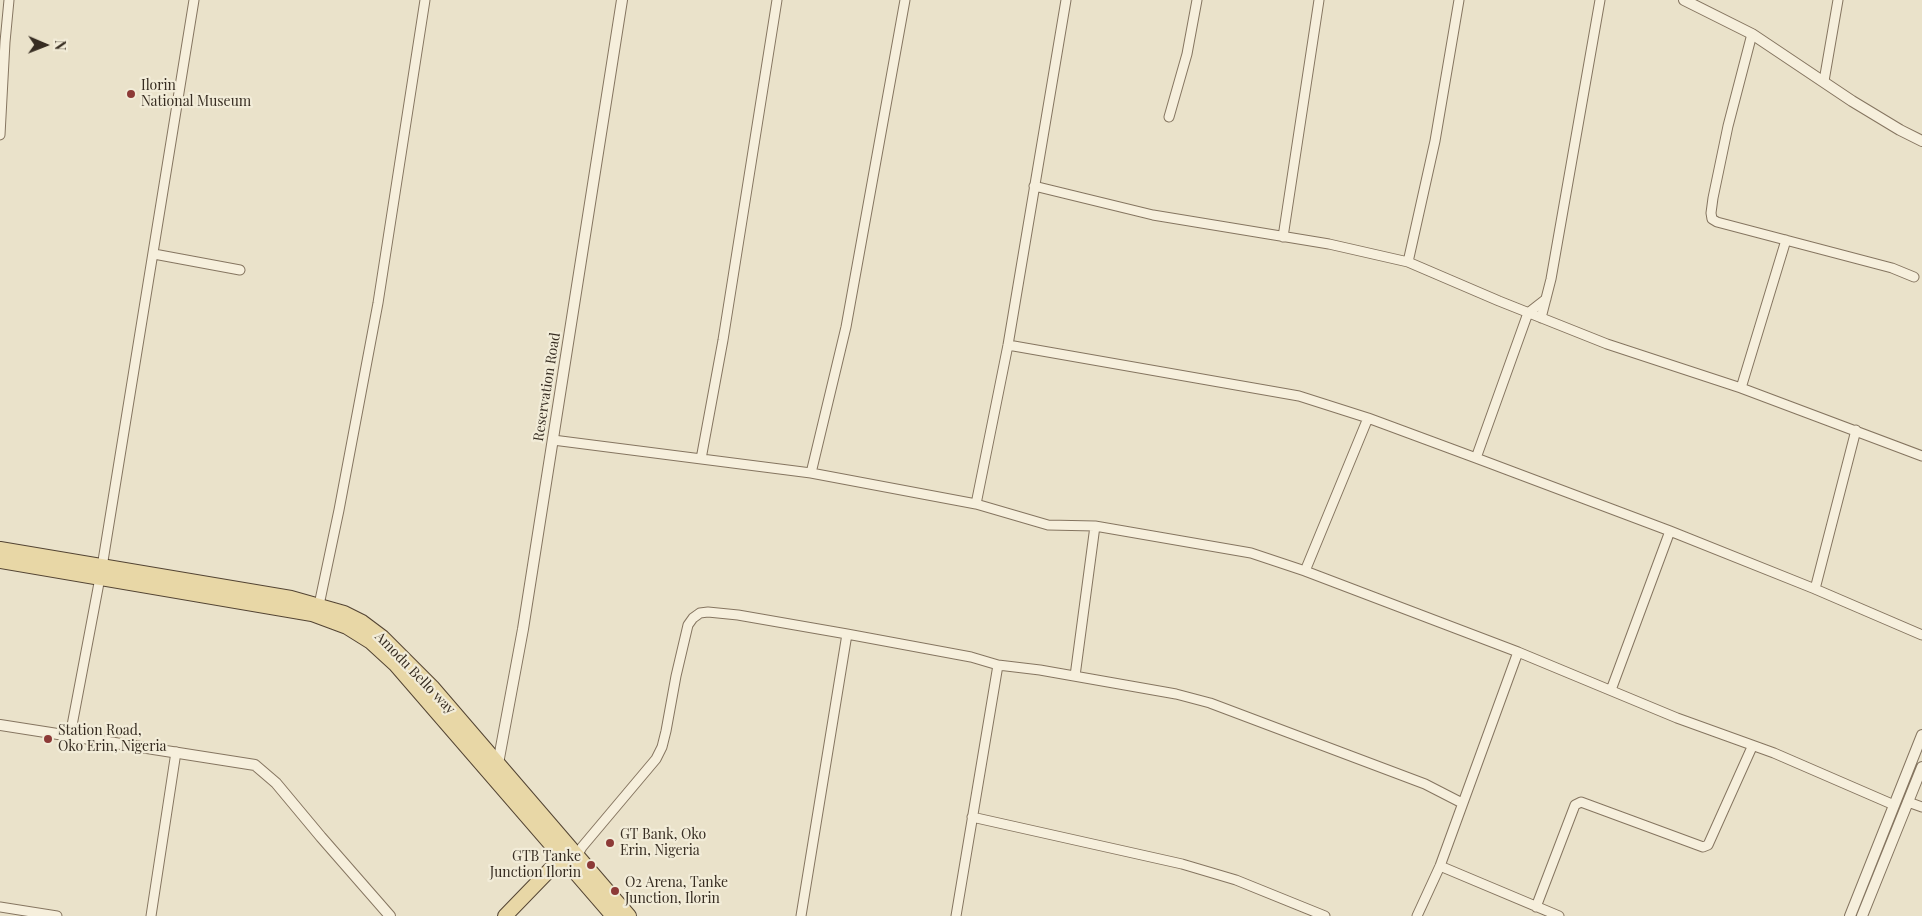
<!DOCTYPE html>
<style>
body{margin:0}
#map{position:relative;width:1922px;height:916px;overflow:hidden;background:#eae2ca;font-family:"Playfair Display",serif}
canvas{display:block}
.north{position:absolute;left:20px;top:20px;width:50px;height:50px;-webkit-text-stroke:4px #f2ecd8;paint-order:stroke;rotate:91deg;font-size:14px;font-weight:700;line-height:20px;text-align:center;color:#372d22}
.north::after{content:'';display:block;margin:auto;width:18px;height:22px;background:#372d22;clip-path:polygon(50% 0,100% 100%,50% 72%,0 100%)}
</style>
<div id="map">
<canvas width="1922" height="916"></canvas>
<div class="north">N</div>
</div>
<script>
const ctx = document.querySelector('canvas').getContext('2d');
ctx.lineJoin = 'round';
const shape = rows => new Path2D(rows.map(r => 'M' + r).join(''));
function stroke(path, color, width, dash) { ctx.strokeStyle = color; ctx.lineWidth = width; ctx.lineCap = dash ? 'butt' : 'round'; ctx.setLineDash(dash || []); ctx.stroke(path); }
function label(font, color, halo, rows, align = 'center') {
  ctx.font = font + ' "Playfair Display",serif'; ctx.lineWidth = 4.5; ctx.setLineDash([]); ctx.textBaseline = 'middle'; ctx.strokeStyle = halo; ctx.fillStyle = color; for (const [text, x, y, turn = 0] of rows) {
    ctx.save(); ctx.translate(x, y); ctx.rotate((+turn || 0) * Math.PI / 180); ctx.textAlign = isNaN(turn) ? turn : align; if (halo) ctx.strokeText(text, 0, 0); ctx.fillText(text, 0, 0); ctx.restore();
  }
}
const minor = shape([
 [1752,34,1728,126,1713,198,1711,213,1712,219,1717,222,1892,268,1914,277],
 [1824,81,1838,0],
 [1169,117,1187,54,1197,0],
 [0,135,5,42,9,0],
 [1034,186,1153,215,1329,244,1408,262,1499,301,1607,344,1741,388,1922,456],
 [1283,237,1319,0],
 [154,254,240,270],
 [1408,262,1435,141,1459,0],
 [1541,318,1551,279,1600,0],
 [1008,345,1299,396,1368,418,1476,458,1670,531,1815,589,1922,635],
 [1741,388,1786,240],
 [553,440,811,473,976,504,1048,525,1095,526,1251,553,1305,571,1518,652,1677,718,1774,753,1894,805],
 [1476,458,1528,313,1546,299],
 [701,459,723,340,777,0],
 [811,473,846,327,905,0],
 [976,504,1008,345,1066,0],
 [1305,571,1368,418],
 [1815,589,1856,430],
 [319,605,339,510,378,303,425,0],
 [1075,676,1095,526],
 [1611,690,1670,531],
 [70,736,102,567,194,0],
 [1908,802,1922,807],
 [972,817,1182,864,1236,880,1325,916],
 [577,856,582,847,656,759,662,747,666,731,676,676,688,625,693,618,700,613,708,612,738,615,847,634,971,657,998,665,1040,670,1176,694,1210,703,1425,784,1462,803],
 [1440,866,1559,916],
 [0,907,57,916],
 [1536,907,1575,805,1581,802,1703,847,1708,845,1752,747],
 [151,916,176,752],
 [801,916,847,634],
 [956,916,998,665],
 [1417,916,1440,866,1518,652]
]);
const tertiary = shape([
 [1684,0,1752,34,1852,101,1900,130,1922,141],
 [0,725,255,765,276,783,321,837,390,916],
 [497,769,523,629,622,0],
 [1850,916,1922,735],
 [1862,916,1922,767]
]);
const primary = shape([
 [0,549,291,598,344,613,362,622,382,637,433,688,629,916],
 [0,561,312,614,347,627,371,642,395,664,613,916],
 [505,916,568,851]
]);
stroke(minor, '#857560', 11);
stroke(tertiary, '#857560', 12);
stroke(primary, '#534433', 16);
stroke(minor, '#f6efdc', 9);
stroke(tertiary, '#f6efdc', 10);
stroke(primary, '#e8d7a6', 14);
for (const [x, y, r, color] of [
 [131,94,5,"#8d3a37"],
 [48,739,5,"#8d3a37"],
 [610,843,5,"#8d3a37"],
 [591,865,5,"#8d3a37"],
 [615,891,5,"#8d3a37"]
]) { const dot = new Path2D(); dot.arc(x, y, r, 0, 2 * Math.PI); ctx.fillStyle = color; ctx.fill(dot); stroke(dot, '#f2ecd8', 2); }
label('14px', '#372d22', '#f2ecd8', [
 ["Ilorin",141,86],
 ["National Museum",141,102],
 ["Station Road,",58,731],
 ["Oko Erin, Nigeria",58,747],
 ["GT Bank, Oko",620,835],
 ["Erin, Nigeria",620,851],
 ["GTB Tanke",581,857,"right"],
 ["Junction Ilorin",581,873,"right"],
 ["O2 Arena, Tanke",625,883],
 ["Junction, Ilorin",625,899]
], 'left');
label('14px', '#372d22', '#f2ecd8', [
 ["Reservation Road",547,387,-81],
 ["Amodu Bello way",415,673,46]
]);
</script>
